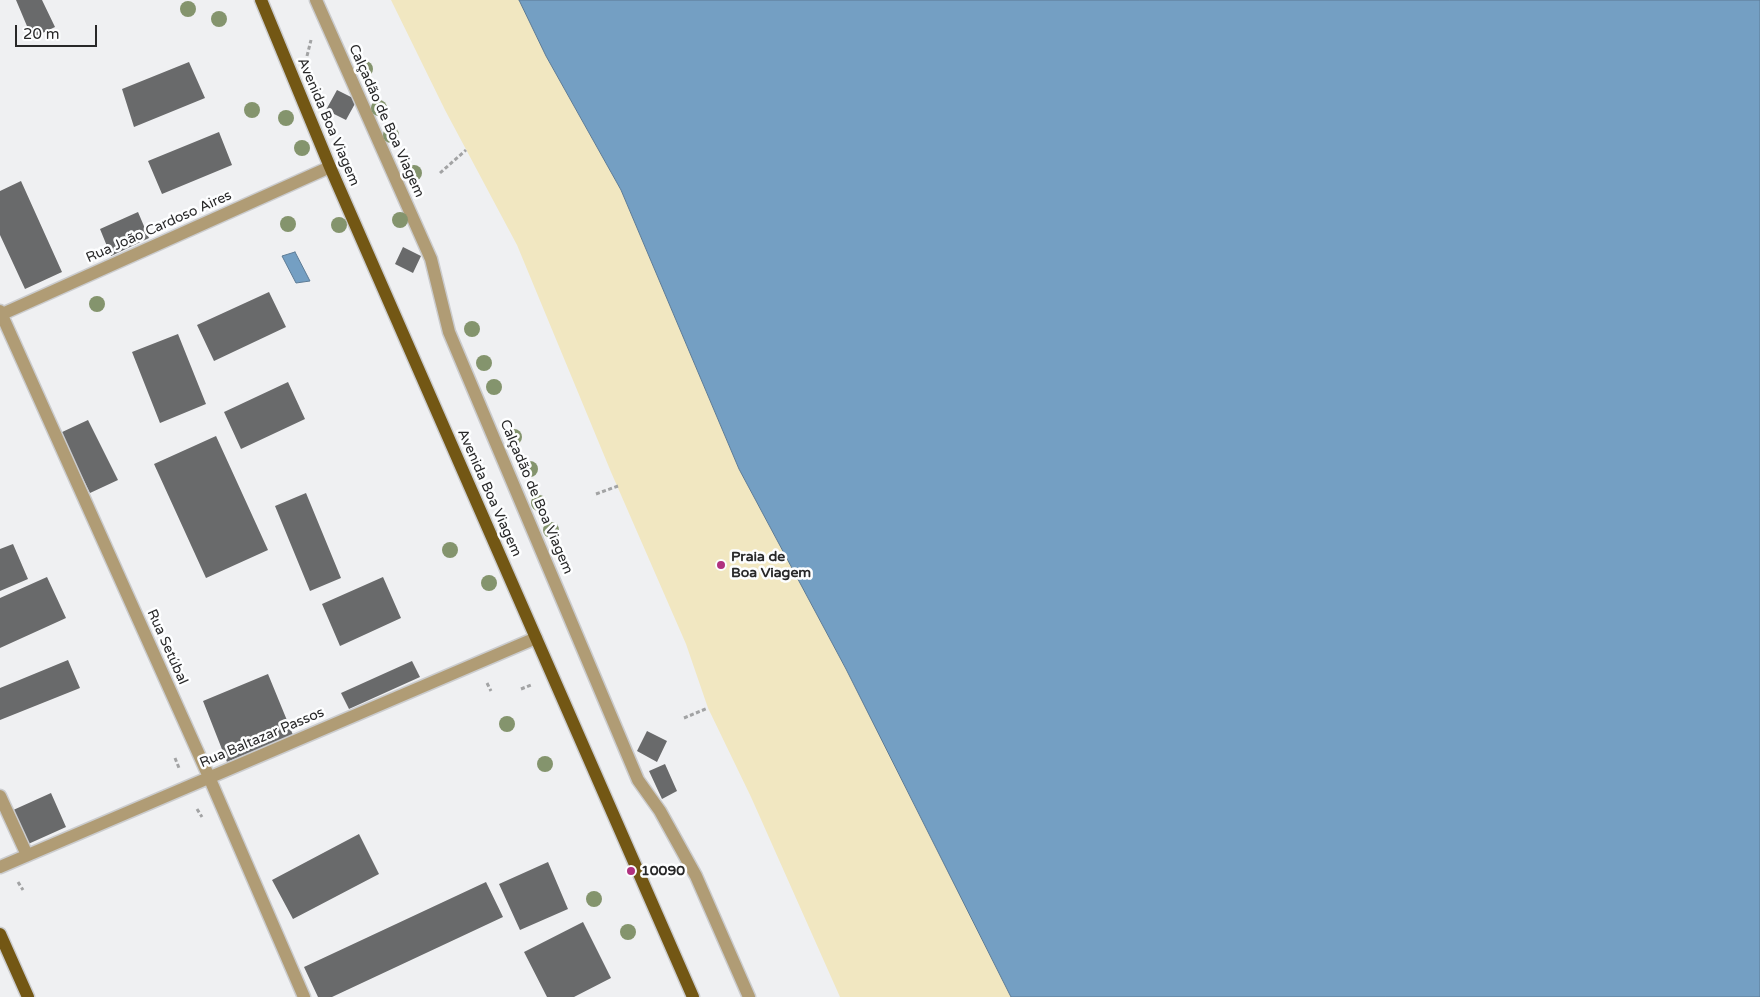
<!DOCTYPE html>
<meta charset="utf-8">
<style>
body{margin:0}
#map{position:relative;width:1760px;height:997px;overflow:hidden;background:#eff0f2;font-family:"Varela Round",sans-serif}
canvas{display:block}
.scale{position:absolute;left:15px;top:25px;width:82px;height:22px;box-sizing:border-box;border:2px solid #282829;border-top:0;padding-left:6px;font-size:15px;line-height:18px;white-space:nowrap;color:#282829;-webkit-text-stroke:4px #fdfeff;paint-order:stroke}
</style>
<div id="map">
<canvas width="1760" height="997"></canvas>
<div class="scale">20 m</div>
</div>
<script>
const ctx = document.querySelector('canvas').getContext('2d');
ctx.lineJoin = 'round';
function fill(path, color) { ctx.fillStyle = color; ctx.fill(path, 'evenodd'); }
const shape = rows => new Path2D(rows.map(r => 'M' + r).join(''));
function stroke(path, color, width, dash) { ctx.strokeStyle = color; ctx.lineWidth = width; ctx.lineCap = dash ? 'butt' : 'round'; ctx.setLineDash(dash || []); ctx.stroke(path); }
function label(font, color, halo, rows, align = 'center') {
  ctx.font = font + ' "Varela Round",sans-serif'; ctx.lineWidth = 5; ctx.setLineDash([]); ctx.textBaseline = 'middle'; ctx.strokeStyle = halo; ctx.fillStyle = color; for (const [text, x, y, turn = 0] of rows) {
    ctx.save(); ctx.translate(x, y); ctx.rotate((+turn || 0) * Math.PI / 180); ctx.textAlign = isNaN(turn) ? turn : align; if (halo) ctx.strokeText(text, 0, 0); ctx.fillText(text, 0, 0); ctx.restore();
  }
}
fill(shape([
 [391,0,519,0,546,56,621,190,739,469,846,669,1011,997,840,997,751,797,708,708,686,644,611,472,517,245,445,110]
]), '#f1e7c1');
const water = shape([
 [519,0,1760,0,1760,997,1011,997,846,669,739,469,621,190,546,56,519,0],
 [295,252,310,281,296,283,282,256,295,252]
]);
fill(water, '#749fc3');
stroke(water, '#5d7b95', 1);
fill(shape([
 [16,0,42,0,55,27,32,38],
 [189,62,205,98,134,127,122,89],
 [337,90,357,100,346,120,326,110],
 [219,132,232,165,162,194,148,161],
 [21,181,62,272,25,289,0,235,0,191],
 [138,212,149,238,111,256,100,229],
 [403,247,421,256,413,273,395,264],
 [269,292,286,327,214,361,197,325],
 [178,334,206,404,160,423,132,352],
 [288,382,305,419,241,449,224,412],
 [88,420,118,480,90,493,60,433],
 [216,436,268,550,206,578,154,464],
 [306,493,341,578,310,591,275,506],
 [13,544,28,579,0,591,0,549],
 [47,577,66,618,0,648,0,598],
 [383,577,401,618,340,646,322,604],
 [68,660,80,688,0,720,0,688],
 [412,661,420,677,349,709,341,693],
 [268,674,293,735,227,762,203,701],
 [647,731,667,741,657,762,637,751],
 [665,764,677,791,662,799,649,771],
 [51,793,66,827,26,845,11,811],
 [359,834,379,874,293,919,272,880],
 [548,862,568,909,520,930,499,884],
 [486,882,503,917,332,997,318,997,304,967],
 [583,922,611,978,574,997,547,997,524,952]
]), '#696a6b');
const minor = shape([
 [316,0,431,259,449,332,638,780,660,811,696,876,749,997],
 [0,311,209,777,304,997],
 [0,315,330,167],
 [0,796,27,855],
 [0,867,536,638]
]);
const major = shape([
 [261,0,330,167,693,997],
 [0,934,28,997]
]);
stroke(minor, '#cbccce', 15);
stroke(major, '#cbccce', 15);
stroke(shape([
 [307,56,311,40],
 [440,173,466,150],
 [596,494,618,486],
 [487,683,491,691],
 [521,689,531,685],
 [684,718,708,708],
 [175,758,179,768],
 [197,809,202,817],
 [18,882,23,890]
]), '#a2a3a4', 3, [4, 2.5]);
stroke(minor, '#b09c75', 12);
stroke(major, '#735714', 12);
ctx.fillStyle = '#84946d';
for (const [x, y] of [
 [188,9],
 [219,19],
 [365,69],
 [379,108],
 [252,110],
 [286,118],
 [391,135],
 [302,148],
 [414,173],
 [400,220],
 [288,224],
 [339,225],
 [97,304],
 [472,329],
 [484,363],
 [494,387],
 [514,437],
 [530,469],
 [539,503],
 [551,530],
 [450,550],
 [489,583],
 [507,724],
 [545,764],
 [594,899],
 [628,932]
]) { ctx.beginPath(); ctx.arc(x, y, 8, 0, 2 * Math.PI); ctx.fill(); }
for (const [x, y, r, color] of [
 [721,565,5,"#b0317f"],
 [631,871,5,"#b0317f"]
]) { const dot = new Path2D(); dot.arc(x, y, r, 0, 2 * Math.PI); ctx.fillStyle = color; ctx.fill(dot); stroke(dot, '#fdfeff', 2); }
label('14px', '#282829', '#fdfeff', [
 ["Calçadão de Boa Viagem",386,121,66],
 ["Avenida Boa Viagem",328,122,67],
 ["Rua João Cardoso Aires",159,227,-24],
 ["Avenida Boa Viagem",489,493,66],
 ["Calçadão de Boa Viagem",536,497,67],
 ["Rua Setúbal",167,647,66],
 ["Rua Baltazar Passos",262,738,-23]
]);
label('bold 14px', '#282829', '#fdfeff', [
 ["Praia de",731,557],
 ["Boa Viagem",731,573],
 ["10090",641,871]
], 'left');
</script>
